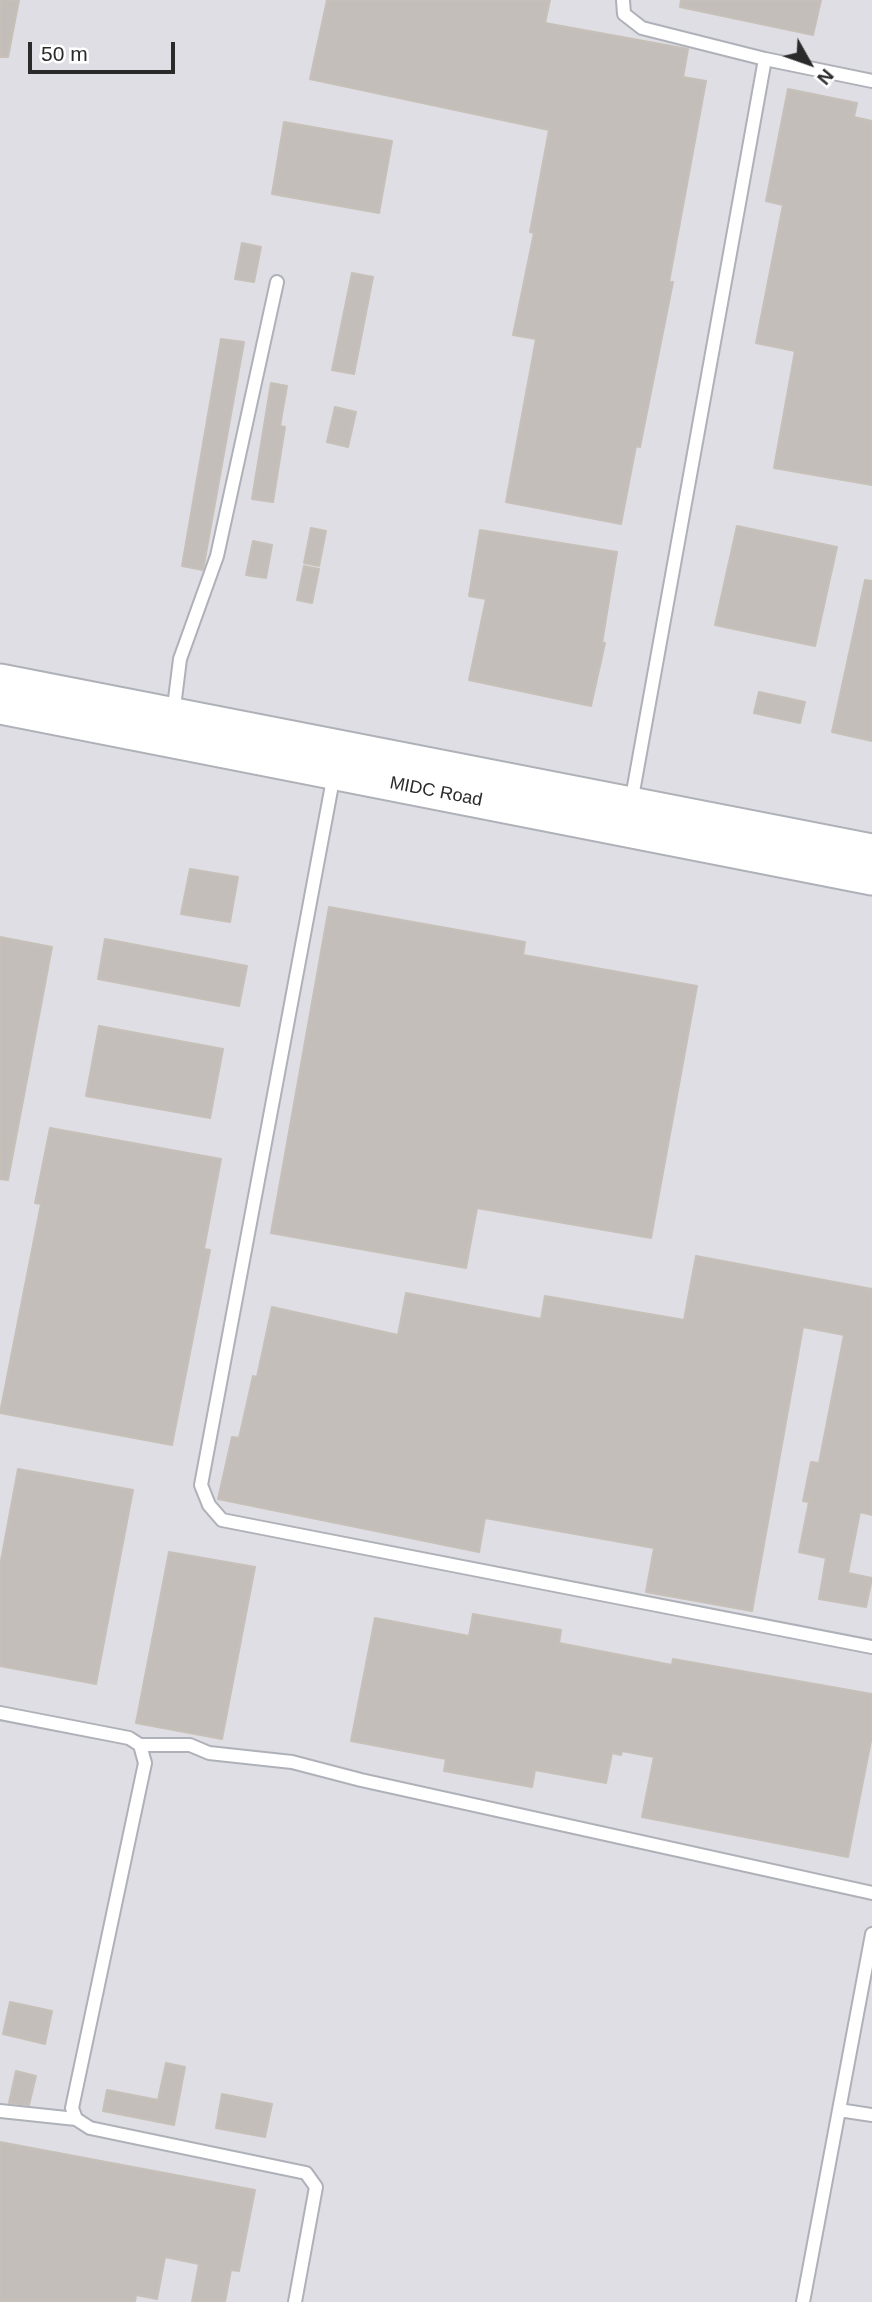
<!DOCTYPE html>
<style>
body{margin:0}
#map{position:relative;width:872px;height:2302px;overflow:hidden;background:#ebe4de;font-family:Arial,sans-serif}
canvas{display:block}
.north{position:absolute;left:774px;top:28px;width:70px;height:70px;-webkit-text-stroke:5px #fff;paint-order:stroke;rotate:130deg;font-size:19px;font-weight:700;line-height:28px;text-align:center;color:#2a2a2a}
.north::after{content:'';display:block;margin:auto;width:24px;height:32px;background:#2a2a2a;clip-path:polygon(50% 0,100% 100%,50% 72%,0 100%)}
.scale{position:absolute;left:28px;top:42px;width:147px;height:32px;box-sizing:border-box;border:4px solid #2a2a2a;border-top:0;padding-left:9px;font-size:21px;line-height:24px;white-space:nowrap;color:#2a2a2a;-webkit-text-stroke:5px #fff;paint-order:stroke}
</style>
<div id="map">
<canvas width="872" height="2302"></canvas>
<div class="north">N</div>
<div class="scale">50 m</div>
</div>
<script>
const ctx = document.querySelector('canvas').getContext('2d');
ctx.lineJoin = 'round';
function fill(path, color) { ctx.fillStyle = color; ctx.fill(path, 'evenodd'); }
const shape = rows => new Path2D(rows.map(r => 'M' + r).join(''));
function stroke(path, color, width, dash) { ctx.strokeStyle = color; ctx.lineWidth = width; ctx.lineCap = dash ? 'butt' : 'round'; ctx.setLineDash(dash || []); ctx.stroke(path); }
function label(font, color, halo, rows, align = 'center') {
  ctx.font = font + ' Arial,sans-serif'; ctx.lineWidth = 5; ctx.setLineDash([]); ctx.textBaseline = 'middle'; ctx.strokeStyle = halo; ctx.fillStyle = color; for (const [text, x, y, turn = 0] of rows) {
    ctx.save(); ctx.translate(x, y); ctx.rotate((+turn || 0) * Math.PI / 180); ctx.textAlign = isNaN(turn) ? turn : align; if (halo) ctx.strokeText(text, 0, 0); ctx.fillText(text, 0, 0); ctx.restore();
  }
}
fill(shape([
 [0,0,872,0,872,2302,0,2302]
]), '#dfdee4');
const building = shape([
 [0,0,19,0,8,57,0,57,0,0],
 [327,0,550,0,545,23,688,49,683,77,706,81,669,282,673,282,640,447,636,446,621,524,506,502,536,339,513,335,534,233,530,232,549,130,310,79,327,0],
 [681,0,821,0,813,35,680,7,681,0],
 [788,89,857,103,854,117,872,121,872,485,774,468,795,351,756,343,783,205,766,201,788,89],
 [284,122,392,141,379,213,272,194,284,122],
 [242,243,261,247,254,282,235,279,242,243],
 [352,273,373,277,354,374,332,370,352,273],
 [221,339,244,342,203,570,182,566,221,339],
 [271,383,287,386,280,426,285,427,273,502,252,499,271,383],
 [335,407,356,412,348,447,327,442,335,407],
 [737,526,837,547,815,646,715,625,737,526],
 [311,528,326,531,319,566,304,563,311,528],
 [480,530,617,552,602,643,605,643,591,706,469,680,486,599,469,596,480,530],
 [253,541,272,545,266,578,246,575,253,541],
 [304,566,319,569,312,603,297,600,304,566],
 [865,580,872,581,872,741,832,732,865,580],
 [759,692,805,702,800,723,754,713,759,692],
 [190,869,238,877,230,922,181,914,190,869],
 [329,907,525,942,523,955,697,986,651,1238,477,1208,466,1268,271,1233,329,907],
 [0,937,52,947,8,1180,0,1179,0,937],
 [105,939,247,966,239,1006,98,979,105,939],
 [99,1026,223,1049,210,1118,86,1096,99,1026],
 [50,1128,221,1159,204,1249,210,1250,172,1445,0,1413,41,1204,35,1203,50,1128],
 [696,1256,872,1289,872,1515,860,1512,848,1573,872,1578,866,1607,819,1599,826,1558,799,1552,809,1502,803,1501,811,1462,819,1463,844,1335,803,1327,752,1611,646,1592,654,1548,485,1518,479,1552,218,1499,232,1437,239,1438,253,1376,257,1377,272,1307,398,1335,406,1293,541,1319,545,1296,684,1320,696,1256],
 [18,1469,133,1490,96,1684,0,1666,0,1566,18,1469],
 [169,1552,255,1567,222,1739,136,1723,169,1552],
 [473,1614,561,1630,559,1643,672,1665,673,1659,872,1694,872,1736,848,1857,642,1817,654,1757,622,1751,621,1755,612,1753,606,1783,535,1770,532,1787,444,1771,446,1759,351,1741,375,1618,469,1636,473,1614],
 [10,2002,52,2011,45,2044,3,2034,10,2002],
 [166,2063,185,2067,174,2125,103,2111,107,2090,158,2100,166,2063],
 [16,2071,36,2076,29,2105,9,2103,16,2071],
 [222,2094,272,2104,265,2137,216,2128,222,2094],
 [0,2142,255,2190,239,2271,231,2270,225,2302,192,2302,199,2264,165,2257,157,2299,136,2295,135,2302,0,2302,0,2142]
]);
fill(building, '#c3beba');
stroke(building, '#c6c0b8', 2);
const lane = shape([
 [623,0,624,14,642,28,765,59,872,81],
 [169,712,175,699,180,659,217,556,277,282],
 [334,774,201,1485,209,1505,222,1520,872,1647],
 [631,803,765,59],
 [0,1713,129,1738,140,1745,145,1763,72,2108,76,2119,90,2128,306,2173,316,2187,295,2302],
 [140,1745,190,1745,209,1753,292,1762,361,1780,872,1893],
 [839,2110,872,2115],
 [0,2111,76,2119],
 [803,2302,872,1934]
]);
const secondary = shape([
 [0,681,872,851],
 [0,707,872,878]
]);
stroke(lane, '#afb1b9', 16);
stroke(secondary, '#afb1b9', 37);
stroke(lane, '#fff', 12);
stroke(secondary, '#fff', 33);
label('18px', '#2a2a2a', '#fff', [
 ["MIDC Road",436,792,11]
]);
</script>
